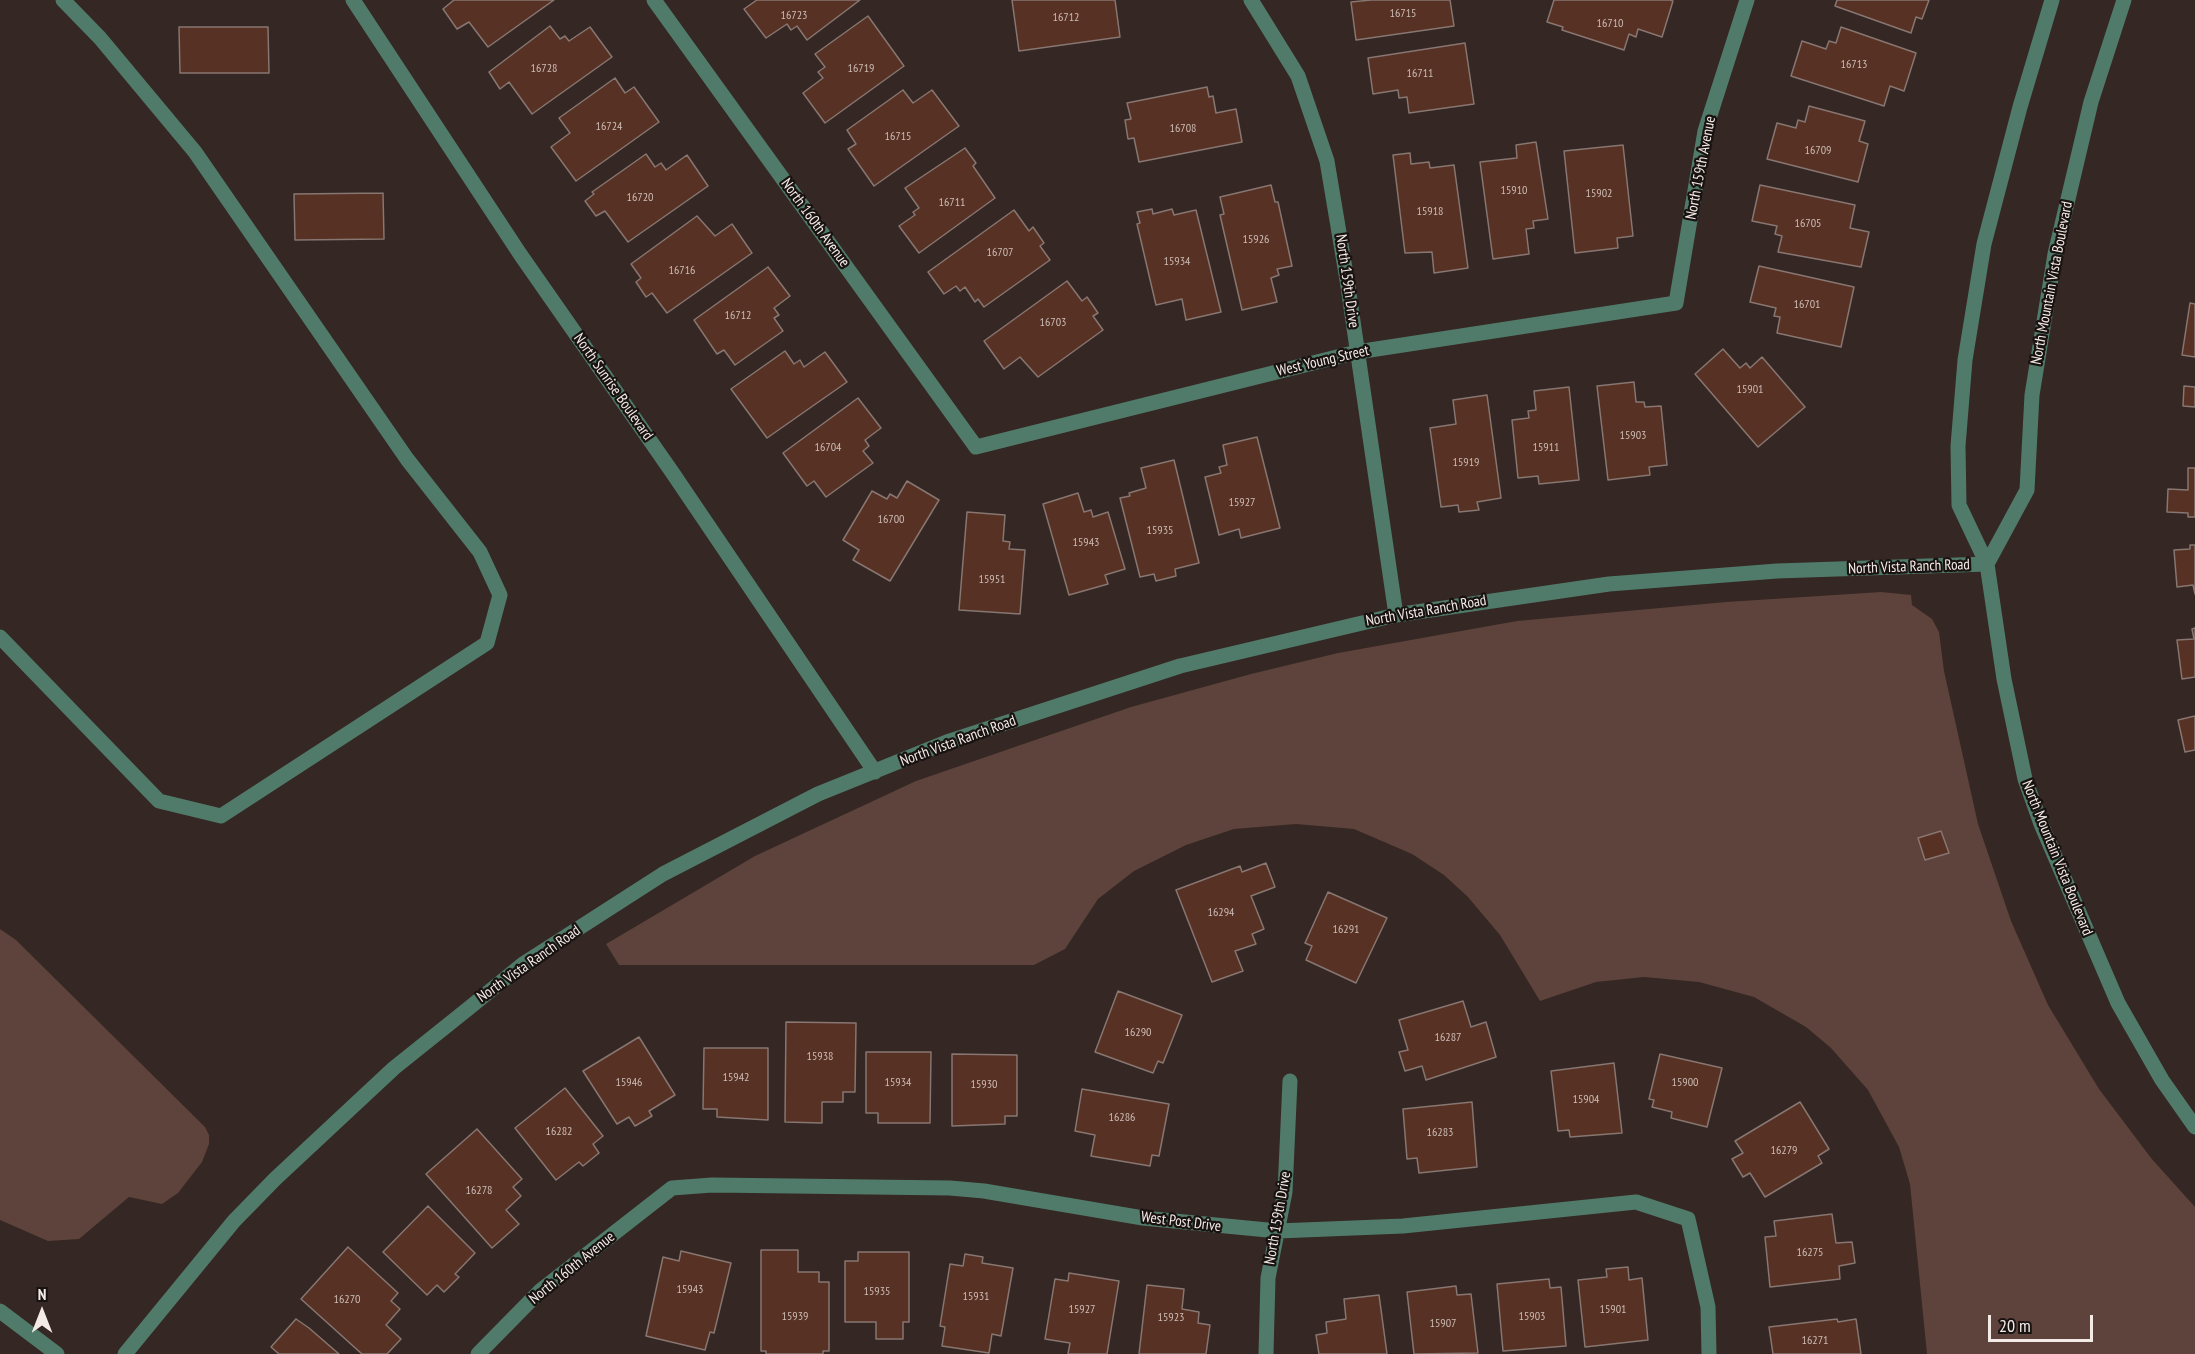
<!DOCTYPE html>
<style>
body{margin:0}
#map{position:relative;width:2195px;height:1354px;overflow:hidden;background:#352723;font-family:"PT Sans Narrow",sans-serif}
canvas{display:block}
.north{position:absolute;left:12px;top:1282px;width:60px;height:60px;-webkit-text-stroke:4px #181210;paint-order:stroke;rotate:0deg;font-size:16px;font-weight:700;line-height:24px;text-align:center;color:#f4ebe7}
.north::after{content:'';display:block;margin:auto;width:21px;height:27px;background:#f4ebe7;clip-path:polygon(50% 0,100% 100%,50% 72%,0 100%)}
.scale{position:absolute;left:1988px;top:1315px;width:105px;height:27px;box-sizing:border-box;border:3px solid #f4ebe7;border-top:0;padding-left:8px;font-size:18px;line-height:21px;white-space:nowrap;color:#f4ebe7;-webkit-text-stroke:4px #181210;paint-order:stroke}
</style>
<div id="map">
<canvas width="2195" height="1354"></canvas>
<div class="north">N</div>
<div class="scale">20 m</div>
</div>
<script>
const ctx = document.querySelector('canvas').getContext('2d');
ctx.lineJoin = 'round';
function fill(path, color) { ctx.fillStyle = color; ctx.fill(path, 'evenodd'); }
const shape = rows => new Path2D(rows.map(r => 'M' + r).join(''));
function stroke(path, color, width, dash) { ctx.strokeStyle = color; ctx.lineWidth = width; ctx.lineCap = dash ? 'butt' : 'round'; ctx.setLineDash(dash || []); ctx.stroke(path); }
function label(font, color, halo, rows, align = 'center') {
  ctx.font = font + ' "PT Sans Narrow",sans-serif'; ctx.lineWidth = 4.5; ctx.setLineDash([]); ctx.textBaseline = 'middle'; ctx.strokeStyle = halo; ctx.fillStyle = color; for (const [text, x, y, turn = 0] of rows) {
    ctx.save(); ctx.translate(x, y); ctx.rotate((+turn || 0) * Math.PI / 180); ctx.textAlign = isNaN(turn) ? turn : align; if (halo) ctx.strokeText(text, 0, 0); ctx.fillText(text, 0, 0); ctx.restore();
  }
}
fill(shape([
 [1881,592,1911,595,1912,605,1932,619,1939,632,1944,671,1978,824,2011,921,2048,1005,2099,1089,2151,1158,2195,1207,2195,1354,1927,1354,1910,1184,1899,1147,1868,1090,1831,1048,1806,1027,1754,997,1699,982,1644,977,1596,982,1540,1001,1500,935,1468,897,1444,875,1412,854,1354,829,1296,824,1234,829,1186,845,1134,871,1098,899,1065,949,1034,965,619,965,606,944,755,856,916,781,1131,707,1251,674,1338,653,1517,621,1726,602],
 [0,929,16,940,205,1127,209,1135,209,1144,202,1162,178,1193,162,1204,129,1197,79,1239,48,1241,0,1220]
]), '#5d433b');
const building = shape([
 [454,0,554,0,488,47,469,22,457,29,443,9,454,0],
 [757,0,860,0,807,40,797,26,791,30,787,24,766,38,744,9,757,0],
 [1012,0,1115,0,1120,37,1019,51,1012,0],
 [1371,0,1450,0,1454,26,1356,40,1351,2,1371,0],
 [1554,0,1670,0,1673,1,1662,37,1638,29,1636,37,1629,34,1624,50,1562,30,1563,27,1547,22,1554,0],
 [1837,0,1929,0,1922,19,1916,17,1911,33,1835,6,1837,0],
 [868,16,904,66,825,123,803,93,823,78,818,72,825,67,815,54,868,16],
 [550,26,560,39,565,36,569,41,590,27,612,57,532,114,509,82,500,89,489,72,550,26],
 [179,27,268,27,269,73,180,73,179,27],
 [1841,27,1916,53,1904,91,1890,86,1884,106,1791,76,1802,41,1826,49,1829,41,1836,43,1841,27],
 [1465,43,1474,104,1409,113,1407,97,1399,98,1398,90,1373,94,1368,58,1465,43],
 [615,78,625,93,634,87,659,122,576,181,551,147,570,133,559,118,615,78],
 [1207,87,1209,97,1213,96,1216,113,1236,109,1242,142,1139,162,1134,138,1128,139,1125,120,1131,119,1127,103,1207,87],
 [903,90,913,103,932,90,959,126,874,186,848,149,856,144,847,130,903,90],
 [1809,106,1865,121,1859,141,1868,144,1858,182,1767,159,1777,123,1796,128,1798,120,1805,122,1809,106],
 [1536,142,1548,219,1533,221,1534,228,1526,229,1529,254,1493,259,1480,162,1517,158,1516,145,1536,142],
 [1623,145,1633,236,1617,238,1618,248,1575,253,1564,151,1623,145],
 [965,148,976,163,973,166,995,198,919,253,899,226,915,215,913,212,919,208,905,188,965,148],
 [1410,153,1411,164,1429,162,1430,168,1454,165,1468,268,1434,273,1432,252,1405,253,1393,155,1410,153],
 [646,154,655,167,661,163,666,170,687,155,708,186,628,242,605,211,596,216,585,201,594,194,592,192,646,154],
 [1271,185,1275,202,1278,202,1292,266,1277,269,1279,275,1271,278,1277,302,1242,310,1220,215,1224,214,1220,197,1271,185],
 [1760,185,1855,205,1850,228,1869,232,1861,267,1778,252,1782,236,1775,234,1777,226,1752,221,1760,185],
 [383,193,384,239,295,240,294,194,383,193],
 [1152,209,1153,214,1172,209,1174,215,1196,210,1221,312,1186,320,1182,299,1156,305,1137,224,1140,223,1137,212,1152,209],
 [1014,210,1029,231,1033,227,1044,243,1040,246,1050,260,984,307,978,299,975,302,965,287,960,291,956,286,944,294,928,272,1014,210],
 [697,216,715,236,732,224,752,253,667,313,652,293,646,297,636,282,641,278,631,264,697,216],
 [1759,266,1854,287,1841,347,1777,333,1780,317,1774,316,1776,308,1750,302,1759,266],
 [768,267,790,296,774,308,779,315,774,318,783,331,735,365,724,350,717,354,694,320,768,267],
 [1067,281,1082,301,1087,297,1098,313,1093,316,1103,330,1038,377,1020,357,1004,369,984,341,1067,281],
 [2190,303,2195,304,2195,357,2182,355,2190,303],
 [1723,349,1740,368,1746,363,1750,368,1762,357,1805,407,1758,447,1695,374,1723,349],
 [785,351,794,364,800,360,804,367,825,352,847,382,767,438,731,389,785,351],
 [1634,382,1636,402,1644,402,1645,407,1661,406,1667,465,1649,467,1650,475,1608,480,1597,386,1634,382],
 [2184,386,2195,387,2195,407,2183,406,2184,386],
 [1569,387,1579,480,1539,484,1538,476,1518,478,1512,420,1529,418,1528,411,1536,410,1534,391,1569,387],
 [1487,395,1501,498,1477,502,1479,510,1459,512,1458,505,1441,507,1430,428,1456,424,1453,400,1487,395],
 [858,398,881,428,865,440,869,446,863,451,873,463,826,497,814,481,807,486,783,453,858,398],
 [1257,437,1280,528,1241,538,1239,529,1219,535,1205,477,1221,473,1219,467,1227,465,1223,445,1257,437],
 [1174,460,1199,563,1175,569,1176,576,1156,581,1154,574,1140,577,1120,498,1130,496,1129,493,1146,488,1141,468,1174,460],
 [2188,468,2195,468,2195,517,2188,517,2188,513,2167,512,2168,489,2188,490,2188,468],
 [907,481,939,500,890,581,853,560,859,550,843,540,872,491,887,499,890,494,897,498,907,481],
 [1078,493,1084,512,1091,510,1093,517,1108,512,1125,569,1105,575,1108,584,1069,595,1043,504,1078,493],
 [967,512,1005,515,1003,541,1010,542,1009,549,1025,550,1020,614,959,610,967,512],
 [2190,545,2195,545,2195,594,2193,585,2177,587,2174,550,2190,549,2190,545],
 [2195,628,2195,677,2182,679,2177,640,2194,639,2192,629,2195,628],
 [2195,716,2195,750,2185,752,2178,720,2195,716],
 [1941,831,1949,853,1925,860,1918,838,1941,831],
 [1266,863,1275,887,1251,896,1264,929,1252,934,1256,944,1235,951,1243,971,1212,982,1176,890,1240,866,1242,872,1266,863],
 [1328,892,1387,918,1356,983,1306,960,1312,946,1305,943,1328,892],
 [1118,991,1182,1015,1163,1063,1158,1061,1153,1073,1095,1052,1118,991],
 [1463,1001,1471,1027,1486,1022,1496,1057,1426,1080,1422,1066,1405,1071,1399,1052,1408,1050,1399,1020,1463,1001],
 [786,1022,856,1023,855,1092,843,1092,843,1102,822,1102,822,1123,785,1122,786,1022],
 [639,1037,675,1095,649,1111,652,1116,635,1126,629,1117,617,1124,583,1071,639,1037],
 [704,1048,768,1048,768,1120,717,1117,717,1109,703,1109,704,1048],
 [866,1052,931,1052,930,1123,878,1123,878,1113,866,1113,866,1052],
 [952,1054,1017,1055,1017,1116,1005,1116,1005,1124,952,1126,952,1054],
 [1660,1054,1722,1068,1707,1127,1671,1118,1672,1112,1652,1107,1654,1100,1649,1099,1660,1054],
 [1614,1063,1622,1133,1570,1137,1569,1130,1558,1131,1551,1071,1614,1063],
 [565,1088,603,1136,593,1144,599,1153,583,1166,579,1162,556,1180,515,1128,565,1088],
 [1082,1089,1169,1104,1159,1156,1152,1155,1150,1166,1091,1156,1095,1135,1075,1131,1082,1089],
 [1472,1102,1477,1167,1419,1173,1417,1158,1407,1159,1403,1109,1472,1102],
 [1800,1102,1829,1149,1818,1156,1822,1163,1765,1197,1750,1173,1743,1177,1732,1159,1743,1153,1735,1141,1800,1102],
 [477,1129,522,1179,513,1187,521,1196,506,1210,519,1224,492,1248,426,1174,477,1129],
 [428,1206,475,1253,455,1274,459,1277,444,1292,437,1285,427,1295,383,1252,428,1206],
 [1832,1214,1836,1243,1852,1242,1855,1263,1839,1266,1840,1279,1770,1287,1765,1237,1776,1236,1774,1221,1832,1214],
 [348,1247,398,1293,391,1301,400,1309,386,1325,401,1339,387,1354,362,1354,301,1299,348,1247],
 [761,1250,798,1250,798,1272,819,1272,819,1282,829,1282,829,1351,823,1351,823,1354,766,1354,766,1351,761,1351,761,1250],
 [681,1251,731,1263,714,1333,710,1332,705,1350,646,1336,663,1257,679,1261,681,1251],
 [858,1252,909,1252,909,1322,903,1322,903,1339,876,1339,876,1322,845,1322,845,1261,858,1261,858,1252],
 [965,1254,983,1257,982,1263,1013,1268,1001,1336,992,1334,989,1353,942,1346,945,1327,940,1326,950,1264,963,1266,965,1254],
 [1628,1267,1629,1280,1642,1278,1648,1340,1585,1347,1578,1280,1607,1277,1606,1269,1628,1267],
 [1069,1273,1119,1281,1107,1354,1068,1354,1070,1343,1045,1339,1055,1279,1068,1281,1069,1273],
 [1549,1279,1550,1288,1561,1287,1566,1346,1503,1351,1497,1284,1549,1279],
 [1147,1285,1184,1289,1182,1309,1199,1312,1198,1323,1210,1325,1206,1354,1139,1354,1147,1285],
 [1456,1286,1457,1295,1471,1294,1478,1353,1414,1354,1407,1292,1456,1286],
 [1379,1295,1387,1354,1319,1354,1316,1335,1327,1333,1326,1322,1346,1319,1344,1299,1379,1295],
 [296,1319,309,1328,339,1354,279,1354,271,1347,296,1319],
 [1837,1319,1838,1322,1856,1319,1861,1354,1773,1354,1769,1327,1837,1319]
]);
fill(building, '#573123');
stroke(building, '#877671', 1.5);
stroke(shape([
 [353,0,520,254,672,472,875,772],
 [654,0,976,447,1357,352,1676,303,1705,131,1747,0],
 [1251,0,1298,76,1327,161,1347,280,1396,615],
 [2052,0,2020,107,1984,244,1965,360,1958,446,1959,505,1987,564,2004,679,2025,779,2041,824,2118,1003,2162,1080,2195,1127],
 [1987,564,2027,490,2032,395,2055,254,2091,102,2124,0],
 [0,637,159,801,221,816,487,643,500,595,480,552,407,459,195,152,100,38,63,0],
 [0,1311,57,1354],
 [125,1354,234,1221,275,1179,394,1068,469,1008,523,964,663,874,818,794,947,742,1180,666,1396,615,1609,584,1777,571,1987,564],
 [478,1354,540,1291,672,1188,712,1185,950,1188,984,1191,1143,1218,1278,1231,1403,1226,1636,1202,1688,1219,1708,1307,1709,1354],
 [1266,1354,1268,1278,1285,1192,1290,1081]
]), '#507b6a', 15);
label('12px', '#cdbcb6', null, [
 ["16715",1403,14],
 ["16723",794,16],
 ["16712",1066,18],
 ["16710",1610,24],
 ["16713",1854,65],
 ["16728",544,69],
 ["16719",861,69],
 ["16711",1420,74],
 ["16724",609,127],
 ["16708",1183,129],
 ["16715",898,137],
 ["16709",1818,151],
 ["15910",1514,191],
 ["15902",1599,194],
 ["16720",640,198],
 ["16711",952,203],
 ["15918",1430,212],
 ["16705",1808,224],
 ["15926",1256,240],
 ["16707",1000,253],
 ["15934",1177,262],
 ["16716",682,271],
 ["16701",1807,305],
 ["16712",738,316],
 ["16703",1053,323],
 ["15901",1750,390],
 ["15903",1633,436],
 ["16704",828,448],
 ["15911",1546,448],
 ["15919",1466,463],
 ["15927",1242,503],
 ["16700",891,520],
 ["15935",1160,531],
 ["15943",1086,543],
 ["15951",992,580],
 ["16294",1221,913],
 ["16291",1346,930],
 ["16290",1138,1033],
 ["16287",1448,1038],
 ["15938",820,1057],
 ["15942",736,1078],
 ["15946",629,1083],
 ["15934",898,1083],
 ["15900",1685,1083],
 ["15930",984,1085],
 ["15904",1586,1100],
 ["16286",1122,1118],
 ["16282",559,1132],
 ["16283",1440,1133],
 ["16279",1784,1151],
 ["16278",479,1191],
 ["16275",1810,1253],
 ["15943",690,1290],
 ["15935",877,1292],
 ["15931",976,1297],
 ["16270",347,1300],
 ["15927",1082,1310],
 ["15901",1613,1310],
 ["15939",795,1317],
 ["15903",1532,1317],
 ["15923",1171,1318],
 ["15907",1443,1324],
 ["16271",1815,1341]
]);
label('15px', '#f4ebe7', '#181210', [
 ["North 159th Avenue",1701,168,-79],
 ["North 160th Avenue",815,223,54],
 ["North 159th Drive",1347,281,82],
 ["North Mountain Vista Boulevard",2052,283,-79],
 ["West Young Street",1323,361,-13],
 ["North Sunrise Boulevard",613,387,55],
 ["North Vista Ranch Road",1909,567,-2],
 ["North Vista Ranch Road",1426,611,-10],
 ["North Vista Ranch Road",958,741,-20],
 ["North Mountain Vista Boulevard",2057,858,68],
 ["North Vista Ranch Road",529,964,-35],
 ["North 159th Drive",1278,1218,-80],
 ["West Post Drive",1181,1222,7],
 ["North 160th Avenue",572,1268,-39]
]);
</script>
